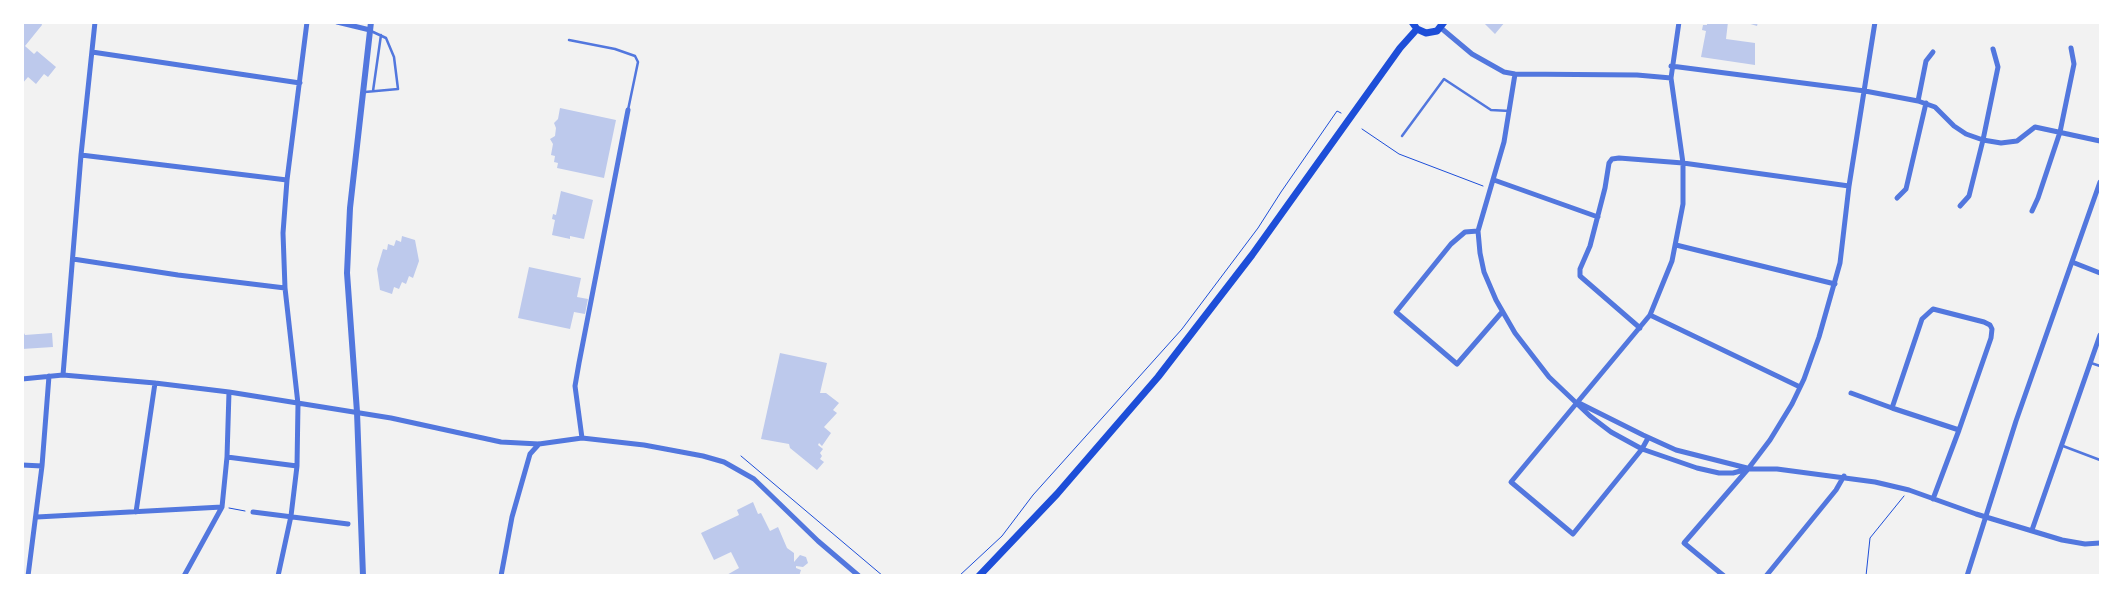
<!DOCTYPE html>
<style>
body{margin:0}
#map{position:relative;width:2123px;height:598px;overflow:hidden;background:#f2f2f2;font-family:Signika,sans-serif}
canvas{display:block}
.frame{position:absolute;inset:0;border:24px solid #fff;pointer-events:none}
</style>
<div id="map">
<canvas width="2123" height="598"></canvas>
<div class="frame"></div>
</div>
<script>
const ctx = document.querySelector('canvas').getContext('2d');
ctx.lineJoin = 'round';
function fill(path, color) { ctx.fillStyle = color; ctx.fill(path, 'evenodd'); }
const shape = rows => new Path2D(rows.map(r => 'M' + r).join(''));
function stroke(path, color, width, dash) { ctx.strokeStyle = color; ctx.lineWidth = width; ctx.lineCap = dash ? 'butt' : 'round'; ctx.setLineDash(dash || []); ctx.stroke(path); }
fill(shape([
 [22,22,41,22,42,25,25,46,34,54,37,51,56,67,48,77,44,74,36,84,28,77,22,84],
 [1483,22,1505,22,1495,34],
 [1707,22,1728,22,1726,39,1755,43,1755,65,1701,57,1706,31,1702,30,1703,25,1707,25],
 [1744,22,1758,22,1757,26],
 [560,108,616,120,604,178,557,168,558,163,554,162,555,156,551,155,553,144,550,139,555,136,556,128,554,123,558,119],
 [561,191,593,200,584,239,570,236,570,239,552,235,555,220,552,219,553,214,556,215],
 [402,236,415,240,419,261,413,278,409,276,406,284,402,282,399,289,394,287,392,294,380,290,377,269,383,249,387,250,388,244,394,246,396,240,401,242],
 [529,267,581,278,577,297,588,299,585,314,574,312,570,329,518,318],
 [22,329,25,335,52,333,53,347,22,349],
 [780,353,827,363,820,393,826,393,839,403,833,410,837,413,824,427,831,433,822,446,819,443,818,445,823,449,820,453,822,456,820,459,824,462,817,470,790,448,789,444,761,439],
 [753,502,758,514,761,513,770,531,778,527,787,548,794,553,794,562,800,555,806,557,808,563,803,567,796,566,796,568,801,570,799,576,725,576,739,568,731,552,714,560,701,533,739,515,737,510]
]), '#bdc9ec');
stroke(shape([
 [1362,129,1399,154,1483,186],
 [741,456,883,576],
 [229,508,245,511],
 [959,576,1002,536,1033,495,1182,329,1258,228,1281,192,1337,111,1341,113],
 [1866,576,1870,538,1904,496]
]), '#1d4ed8', 1);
stroke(shape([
 [569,40,615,49,635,56,638,62,628,110],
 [373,91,381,35],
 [365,92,398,89,394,57,386,38,371,31],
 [1402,136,1444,79,1491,110,1510,111],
 [2091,363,2100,366],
 [2063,446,2100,460]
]), '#5277de', 2.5);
stroke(shape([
 [337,22,370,30],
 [1441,28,1472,54,1504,72,1515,74,1637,75,1671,78],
 [92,52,300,83],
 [1671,66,1865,91,1918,101,1935,107,1954,126,1966,134,1983,140,2001,143,2017,141,2035,127,2100,141],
 [1515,74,1504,142,1478,231,1480,253,1484,272,1496,300,1515,333,1549,377,1590,416,1611,432,1642,449,1697,468,1719,473,1733,473,1748,469,1777,469,1875,482,1909,490,1976,514,2062,540,2085,544,2100,543],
 [1918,101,1926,61,1933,52],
 [81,155,287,180],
 [1494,180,1598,217],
 [1897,198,1906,189,1926,103],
 [1960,206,1969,196,1983,140,1998,67,1993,49],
 [2032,211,2038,198,2060,132,2074,64,2071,48],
 [1478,231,1465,232,1451,244,1396,312,1457,364,1502,312],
 [1676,245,1835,284],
 [73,259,178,275,285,288],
 [2072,262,2100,273],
 [1650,315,1800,387],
 [1640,328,1580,276,1580,269,1590,246,1605,188,1609,163,1612,159,1619,158,1683,163,1849,186],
 [63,375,81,155,95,22],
 [22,379,63,375,155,383,229,392,391,418,501,442,539,444,582,438,644,445,703,456,724,462,754,479,818,541,859,576],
 [1851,393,1892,408],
 [1579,403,1643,435,1676,450,1747,468],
 [582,438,575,386,579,363,628,110],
 [1648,438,1642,449,1573,534,1511,482,1650,315,1672,261,1683,204,1683,163,1671,78,1679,22],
 [227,457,297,466],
 [22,465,42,466],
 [1933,499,1959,430,1991,338,1992,329,1990,325,1984,322,1933,309,1922,319,1892,408,1959,430],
 [136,512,155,383],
 [253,512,348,524],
 [37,517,222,507],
 [2032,530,2100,335],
 [28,576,42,466,49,376],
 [184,576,222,507,227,457,229,392],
 [278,576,291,516,297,466,298,404,285,288,283,233,287,180,307,22],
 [501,576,512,517,530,454,539,444],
 [1724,576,1684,543,1748,469,1770,440,1792,404,1804,379,1819,337,1840,263,1849,186,1875,22],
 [1766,576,1836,490,1844,476],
 [1967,576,2016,421,2100,182]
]), '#5277de', 5);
stroke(shape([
 [363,576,357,412,347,273,350,208,371,22]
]), '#5277de', 6);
stroke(shape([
 [1412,22,1417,29,1426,33,1437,31,1444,22],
 [979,576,1057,494,1158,377,1252,255,1400,48,1417,29]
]), '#1d4ed8', 7);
</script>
